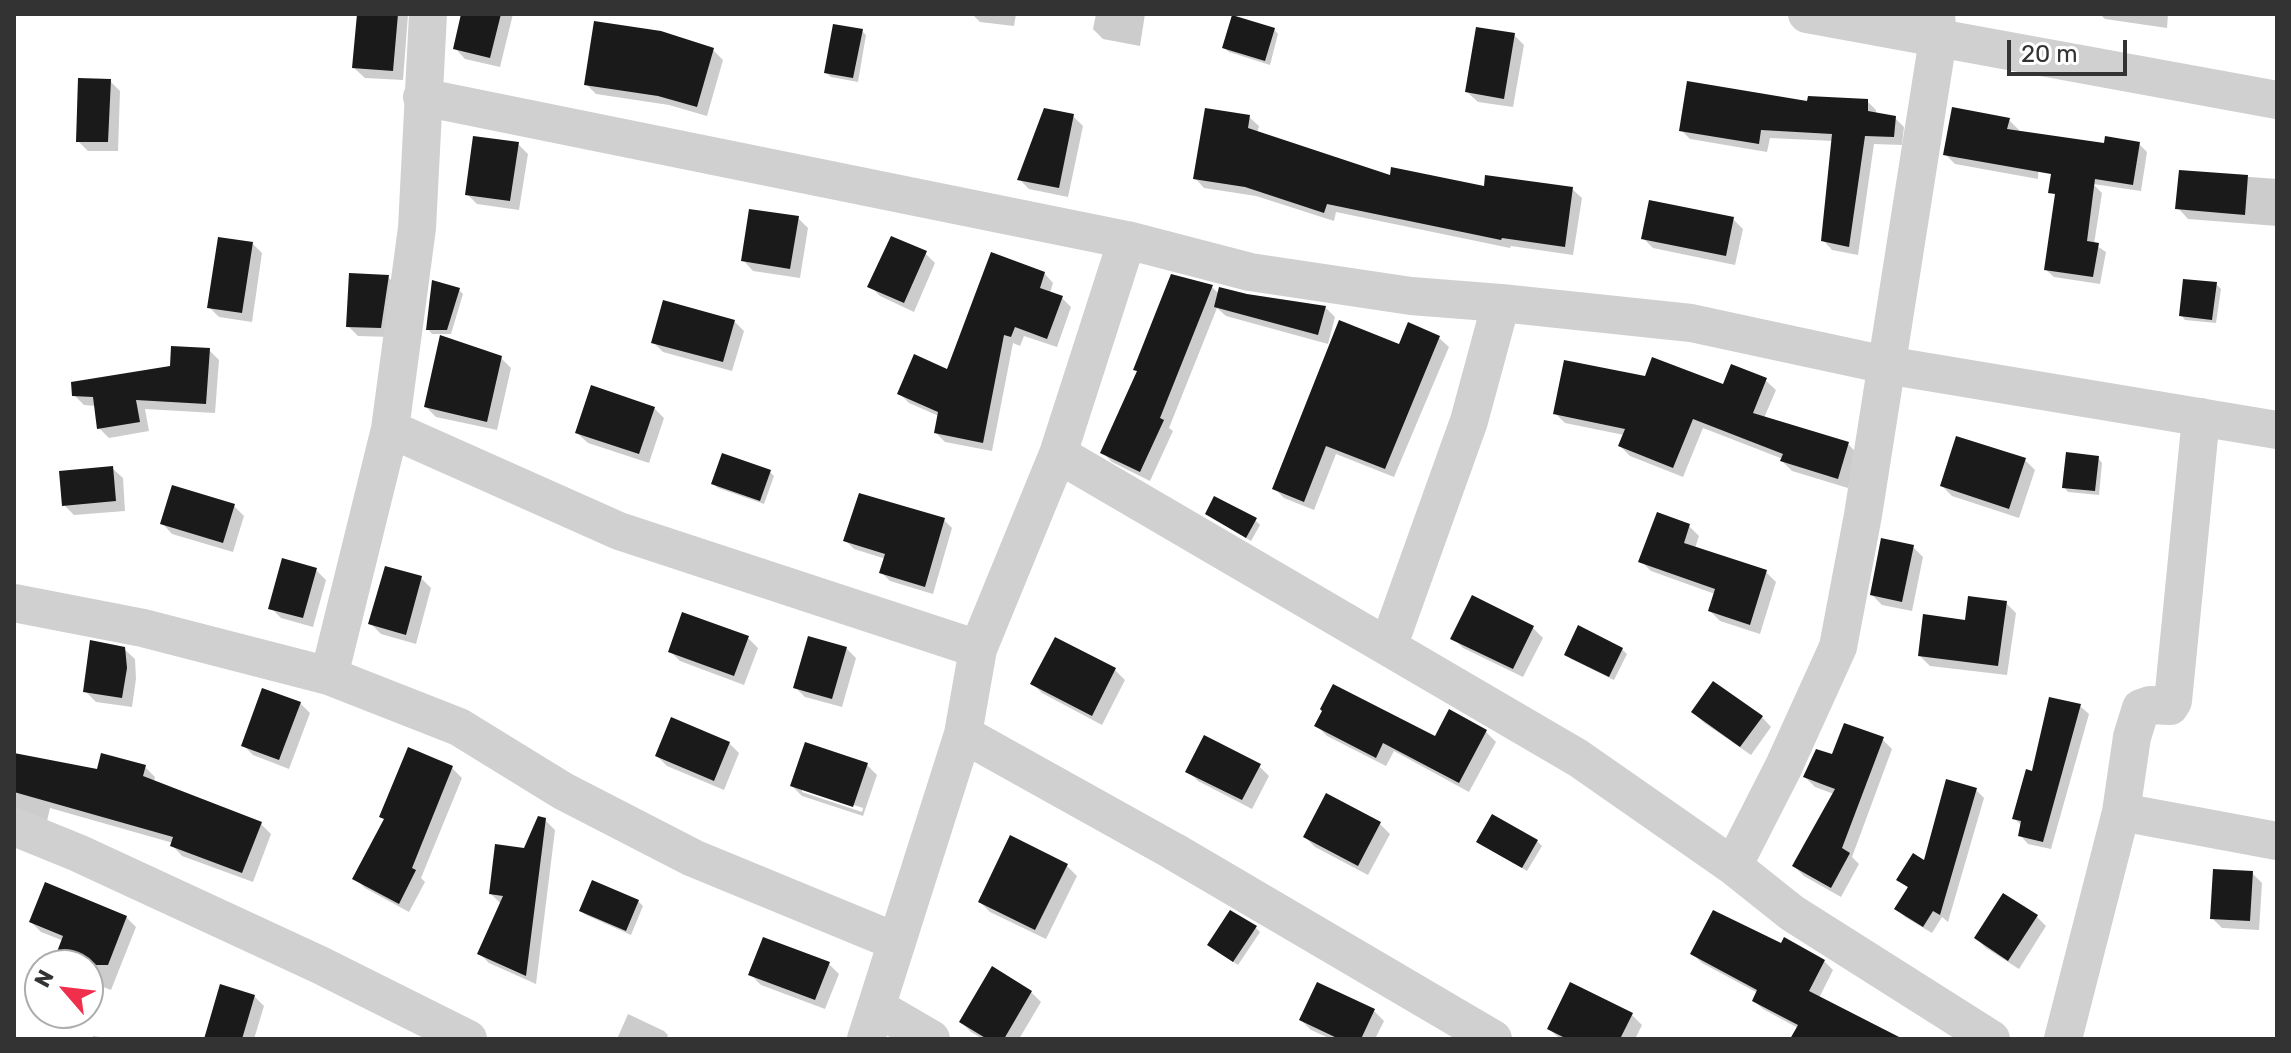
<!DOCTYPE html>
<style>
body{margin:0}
#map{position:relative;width:2291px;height:1053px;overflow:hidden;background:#fff;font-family:Rubik,sans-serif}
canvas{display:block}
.frame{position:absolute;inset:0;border:16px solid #333;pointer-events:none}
.north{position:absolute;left:24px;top:949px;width:80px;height:80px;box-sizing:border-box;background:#fff;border:2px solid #adadad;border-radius:50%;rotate:298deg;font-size:22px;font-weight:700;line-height:32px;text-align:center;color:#333}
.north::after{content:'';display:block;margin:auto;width:28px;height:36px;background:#f02f4c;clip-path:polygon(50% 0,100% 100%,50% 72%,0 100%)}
.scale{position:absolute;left:2007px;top:40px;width:120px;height:36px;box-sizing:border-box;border:4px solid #333;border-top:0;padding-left:10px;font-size:24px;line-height:28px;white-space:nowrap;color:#333;-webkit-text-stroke:6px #fff;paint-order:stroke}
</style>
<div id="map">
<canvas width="2291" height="1053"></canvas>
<div class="frame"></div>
<div class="north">N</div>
<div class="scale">20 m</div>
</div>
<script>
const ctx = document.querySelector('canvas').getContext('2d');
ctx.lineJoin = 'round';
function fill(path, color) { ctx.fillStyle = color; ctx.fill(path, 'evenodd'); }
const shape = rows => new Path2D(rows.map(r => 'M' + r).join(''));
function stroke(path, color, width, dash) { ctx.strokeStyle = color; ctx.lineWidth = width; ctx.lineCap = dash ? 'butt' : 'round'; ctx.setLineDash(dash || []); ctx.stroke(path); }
fill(shape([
 [359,14,408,15,403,80,365,78,354,68],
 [463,14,513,14,500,67,465,59,455,48],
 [972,14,1016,14,1014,26,980,22],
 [1096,14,1145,14,1140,46,1103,39,1093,29],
 [2100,14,2168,14,2167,28,2105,19],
 [1274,29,1278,34,1270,65,1229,52,1224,48],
 [862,31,866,35,858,82,831,77,826,73],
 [1514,35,1524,45,1513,107,1478,102,1467,92],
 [713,50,723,60,707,116,669,105,596,94,586,84],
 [110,81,120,91,118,151,88,151,78,141],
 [1867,101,1876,110,1876,114,1895,118,1904,127,1902,145,1874,144,1858,255,1832,250,1823,240,1834,141,1770,138,1767,152,1690,139,1681,130],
 [1073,116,1083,126,1068,197,1029,189,1019,179],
 [1249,117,1259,126,1257,134,1391,177,1485,188,1572,189,1582,198,1573,255,1511,246,1510,248,1336,212,1334,221,1256,196,1204,188,1195,178],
 [2009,120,2019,130,2018,133,2040,145,2038,179,1955,164,1945,154],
 [518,144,528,154,519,210,477,204,467,194],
 [2139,144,2147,152,2141,191,2093,184,2102,193,2094,244,2106,252,2100,284,2054,277,2046,270,2106,145],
 [2181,172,2277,179,2277,226,2188,219,2178,208],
 [798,218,808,228,800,278,753,271,743,260],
 [1733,219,1743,229,1735,265,1653,248,1643,238],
 [252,243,262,253,252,322,219,317,209,307],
 [925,253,935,263,914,312,880,296,870,286],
 [1044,273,1053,283,1050,293,1062,298,1071,307,1057,347,1024,336,1020,346,1013,343,992,451,945,442,936,433,939,416,909,403,899,393,949,371],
 [388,277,398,287,391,337,358,336,348,326],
 [2216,284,2221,289,2216,323,2185,320,2181,315],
 [1212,287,1219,294,1246,296,1325,307,1335,317,1328,344,1226,316,1217,308,1169,428,1173,431,1150,481,1112,462,1102,452],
 [459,290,463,294,451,334,432,334,428,329],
 [734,321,744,331,732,371,663,352,653,342],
 [1439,338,1449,347,1394,477,1336,454,1314,510,1284,498,1275,489,1400,346],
 [209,350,219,360,215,413,145,409,149,431,109,438,99,428,96,406,84,405,74,395,172,368],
 [501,358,511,368,497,430,436,417,426,407],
 [1646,379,1724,387,1765,380,1776,390,1764,418,1848,444,1858,454,1848,488,1792,471,1782,461,1783,459,1703,428,1683,477,1630,456,1620,446,1624,435,1565,423,1555,413],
 [654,408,664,418,649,463,588,443,577,433],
 [2098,458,2102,463,2099,495,2068,492,2064,487],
 [2025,460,2035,470,2019,518,1952,496,1942,486],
 [112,468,123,478,125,511,74,515,64,505],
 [770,472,774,476,764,504,718,488,713,483],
 [234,506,244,516,233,552,172,534,162,523],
 [1207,514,1255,520,1260,525,1251,541],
 [1658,515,1689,526,1699,536,1695,548,1766,572,1776,582,1760,634,1720,621,1710,611,1715,594,1651,571,1641,561],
 [944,520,952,528,933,594,890,581,882,573,886,559,854,549,846,541],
 [1913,547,1923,557,1912,611,1882,605,1872,595],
 [316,570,326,580,313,627,281,618,271,608],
 [421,578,431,588,416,644,381,634,371,624],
 [2006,603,2016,613,2007,675,1930,666,1920,656,1966,622],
 [1533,628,1543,638,1523,677,1463,648,1453,638],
 [748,638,758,648,744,685,680,661,670,651],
 [1056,639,1115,670,1125,680,1102,725,1042,693,1032,683],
 [846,648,856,658,842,707,805,697,795,687],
 [124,649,135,659,136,679,132,707,96,702,86,692],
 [1622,649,1627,654,1614,680,1571,659,1566,654],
 [300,703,310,713,289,769,253,755,243,745],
 [2080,706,2089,714,2051,849,2028,844,2020,835,2022,826,2014,818,2034,774],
 [1693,712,1762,717,1771,727,1751,755,1703,722],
 [1317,726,1436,738,1486,732,1496,742,1469,792,1394,751,1386,766,1327,736],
 [1882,739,1892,749,1852,857,1859,864,1841,897,1804,876,1794,866,1834,794,1815,787,1805,777,1833,757],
 [729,743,739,753,724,790,667,766,657,756],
 [867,765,877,775,863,816,802,796,792,786],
 [802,788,863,808,862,812,802,792],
 [1259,766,1269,776,1252,809,1198,781,1188,771],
 [145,767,155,777,154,782,261,824,271,834,253,882,182,856,172,845,173,843,50,808,47,821,14,812,14,779],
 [452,768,462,778,421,878,425,882,409,912,365,888,355,878],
 [1976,790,1984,798,1948,922,1942,917,1932,933,1905,917,1897,909,1909,889,1899,880,1926,863],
 [545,820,555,830,536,984,489,963,479,953,501,904,491,894,525,850],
 [1380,824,1390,834,1368,875,1315,847,1305,837],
 [1011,838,1067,866,1077,876,1046,939,990,912,980,902],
 [1537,841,1542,846,1527,871,1478,842],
 [2252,873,2262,883,2259,930,2222,928,2212,918],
 [638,901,643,906,631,935,586,915,581,911],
 [2036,916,2046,926,2019,969,1986,948,1976,938],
 [126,917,136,927,111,990,88,981,88,965,58,965,64,941,41,932,31,922],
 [1255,927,1260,932,1238,965,1214,949],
 [1693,954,1824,961,1833,970,1819,998,1876,1039,1802,1039,1798,1028,1763,1009,1754,1001,1758,993,1702,963],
 [829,964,839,974,825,1009,761,985,751,975],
 [1031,992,1041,1002,1019,1039,983,1039,971,1032,961,1022],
 [254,996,264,1006,254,1039,214,1039],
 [1374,1011,1384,1021,1375,1039,1331,1039,1311,1030,1301,1020],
 [628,1014,664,1031,668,1035,666,1039,617,1039],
 [1632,1015,1642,1025,1635,1039,1560,1039,1549,1029],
 [93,1036,115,1039,93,1039]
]), '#0003');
fill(shape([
 [357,14,398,14,393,71,352,68],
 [461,14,501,14,490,58,453,49],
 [1232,15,1275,28,1265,61,1222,48],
 [594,21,661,31,714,48,697,107,658,96,584,85],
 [833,24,863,29,853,78,824,73],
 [1476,27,1515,33,1504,99,1465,92],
 [78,78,111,79,108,142,76,142],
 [1687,81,1807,101,1808,96,1868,99,1868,111,1896,116,1894,137,1865,136,1849,247,1821,241,1832,134,1761,130,1759,144,1679,131],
 [1952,107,2010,118,2007,129,2104,143,2105,136,2140,142,2133,185,2095,179,2087,241,2099,243,2093,277,2044,270,2055,194,2048,193,2051,174,1943,155],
 [1044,108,1074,114,1059,188,1017,180],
 [1205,108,1250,115,1248,128,1390,175,1391,167,1484,186,1485,175,1573,187,1565,247,1502,238,1501,240,1327,204,1324,213,1245,187,1193,179],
 [473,136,519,142,510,201,465,195],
 [2179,170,2248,175,2245,215,2175,209],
 [1649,200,1734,217,1726,256,1641,239],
 [749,209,799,216,790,269,741,261],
 [891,236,927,251,904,303,867,287],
 [218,237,253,242,242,313,207,308],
 [991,252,1045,272,1040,288,1063,296,1047,339,1015,327,1011,337,1004,335,983,443,934,433,938,412,897,394,914,354,947,369],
 [349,273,389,275,381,328,346,327],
 [1171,274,1213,285,1160,418,1164,420,1140,472,1100,453,1137,371,1133,370],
 [2183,279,2217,282,2212,320,2179,316],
 [432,280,460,288,447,330,426,330],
 [1219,287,1247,294,1326,306,1318,335,1214,307],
 [663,300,735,320,723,362,651,343],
 [1339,320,1399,344,1408,322,1440,336,1385,469,1326,446,1304,502,1272,489],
 [440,335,502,356,487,422,424,407],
 [171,346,210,348,206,404,136,400,140,422,97,429,93,397,72,396,71,382,170,366],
 [1652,357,1723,384,1731,364,1767,378,1753,413,1849,442,1838,479,1780,461,1783,454,1693,419,1673,468,1618,446,1625,429,1553,414,1564,360,1645,376],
 [591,385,655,407,639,454,575,433],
 [1956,436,2026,458,2009,509,1940,486],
 [2066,452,2099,456,2095,491,2062,488],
 [722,453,771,470,760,501,711,484],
 [113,466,116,501,62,506,59,471],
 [172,485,235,504,223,543,160,524],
 [859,493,945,518,925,587,879,573,885,554,843,541],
 [1214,496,1257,518,1246,538,1205,514],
 [1657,512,1690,524,1684,543,1767,570,1750,625,1708,611,1715,589,1638,562],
 [1881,538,1914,545,1902,602,1870,595],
 [282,558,317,568,303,618,268,609],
 [385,566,422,576,406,635,368,624],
 [1472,595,1534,626,1513,669,1450,639],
 [1968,596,2007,601,1998,666,1918,656,1923,614,1965,620],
 [682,612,749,636,734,676,668,652],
 [1578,625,1623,648,1609,677,1564,655],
 [808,636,847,647,832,699,793,688],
 [1055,637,1116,668,1092,716,1030,684],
 [90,640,125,647,127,668,122,698,83,692],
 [1713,681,1763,716,1740,747,1691,712],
 [1333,684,1435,736,1449,709,1487,730,1459,783,1383,743,1376,758,1314,726,1322,711,1320,709],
 [262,688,301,702,279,760,241,746],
 [2049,697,2081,704,2043,842,2018,836,2021,821,2012,819,2026,769,2032,771],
 [671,717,730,742,714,781,655,756],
 [1844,723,1884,737,1842,848,1850,853,1831,888,1792,866,1835,789,1803,777,1816,749,1832,754],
 [1204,735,1261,764,1242,800,1185,772],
 [805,742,868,763,853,807,790,786],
 [408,747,453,766,412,868,416,870,399,904,352,879,384,819,379,817],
 [14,753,97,769,101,753,146,765,143,776,262,822,242,873,170,846,173,837,14,792],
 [1946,779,1977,788,1940,915,1933,911,1923,927,1894,909,1908,887,1896,880,1913,853,1924,860],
 [1326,793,1381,822,1358,866,1303,837],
 [1492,814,1538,840,1522,868,1476,842],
 [538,816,546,818,526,976,477,954,503,896,489,894,495,844,524,848],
 [1010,835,1068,864,1035,930,978,902],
 [2213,869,2253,871,2250,921,2210,919],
 [592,880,639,900,626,931,579,911],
 [45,882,127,916,108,965,52,965,63,936,29,922],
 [2003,893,2038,915,2008,961,1974,938],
 [1230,910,1257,926,1233,962,1207,945],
 [1713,910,1781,943,1784,937,1825,960,1809,991,1903,1039,1790,1039,1798,1025,1752,1001,1757,990,1690,954],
 [763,937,830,962,815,1000,748,975],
 [992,966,1032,991,1004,1039,987,1039,959,1022],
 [1317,982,1375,1009,1361,1039,1339,1039,1299,1020],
 [1570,982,1633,1013,1620,1039,1567,1039,1547,1029],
 [220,984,255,995,242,1039,204,1039]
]), '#1a1a1a');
stroke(shape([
 [1807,14,2277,100],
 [422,97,1127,240,1250,272,1411,296,1501,303,1691,323,1886,365,2277,430],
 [390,429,619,531,978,649],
 [1058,454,1578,758,1733,866,1792,913,1991,1039],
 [14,603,143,628,329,676,459,727,563,791,693,858,897,942],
 [1388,647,1469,421,1501,303],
 [329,676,390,429,417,228,428,14],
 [963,734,1173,851,1493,1039],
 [2121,812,2277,841],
 [14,827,78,853,320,965,468,1039],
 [1733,866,1783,768,1838,647,1863,515,1938,39,1936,14],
 [876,1007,931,1039],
 [866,1039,963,734,978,649,1058,454,1127,240],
 [2063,1039,2121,812,2132,737,2141,708,2150,705,2170,706,2173,701,2201,417]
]), '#d0d0d0', 38);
</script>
